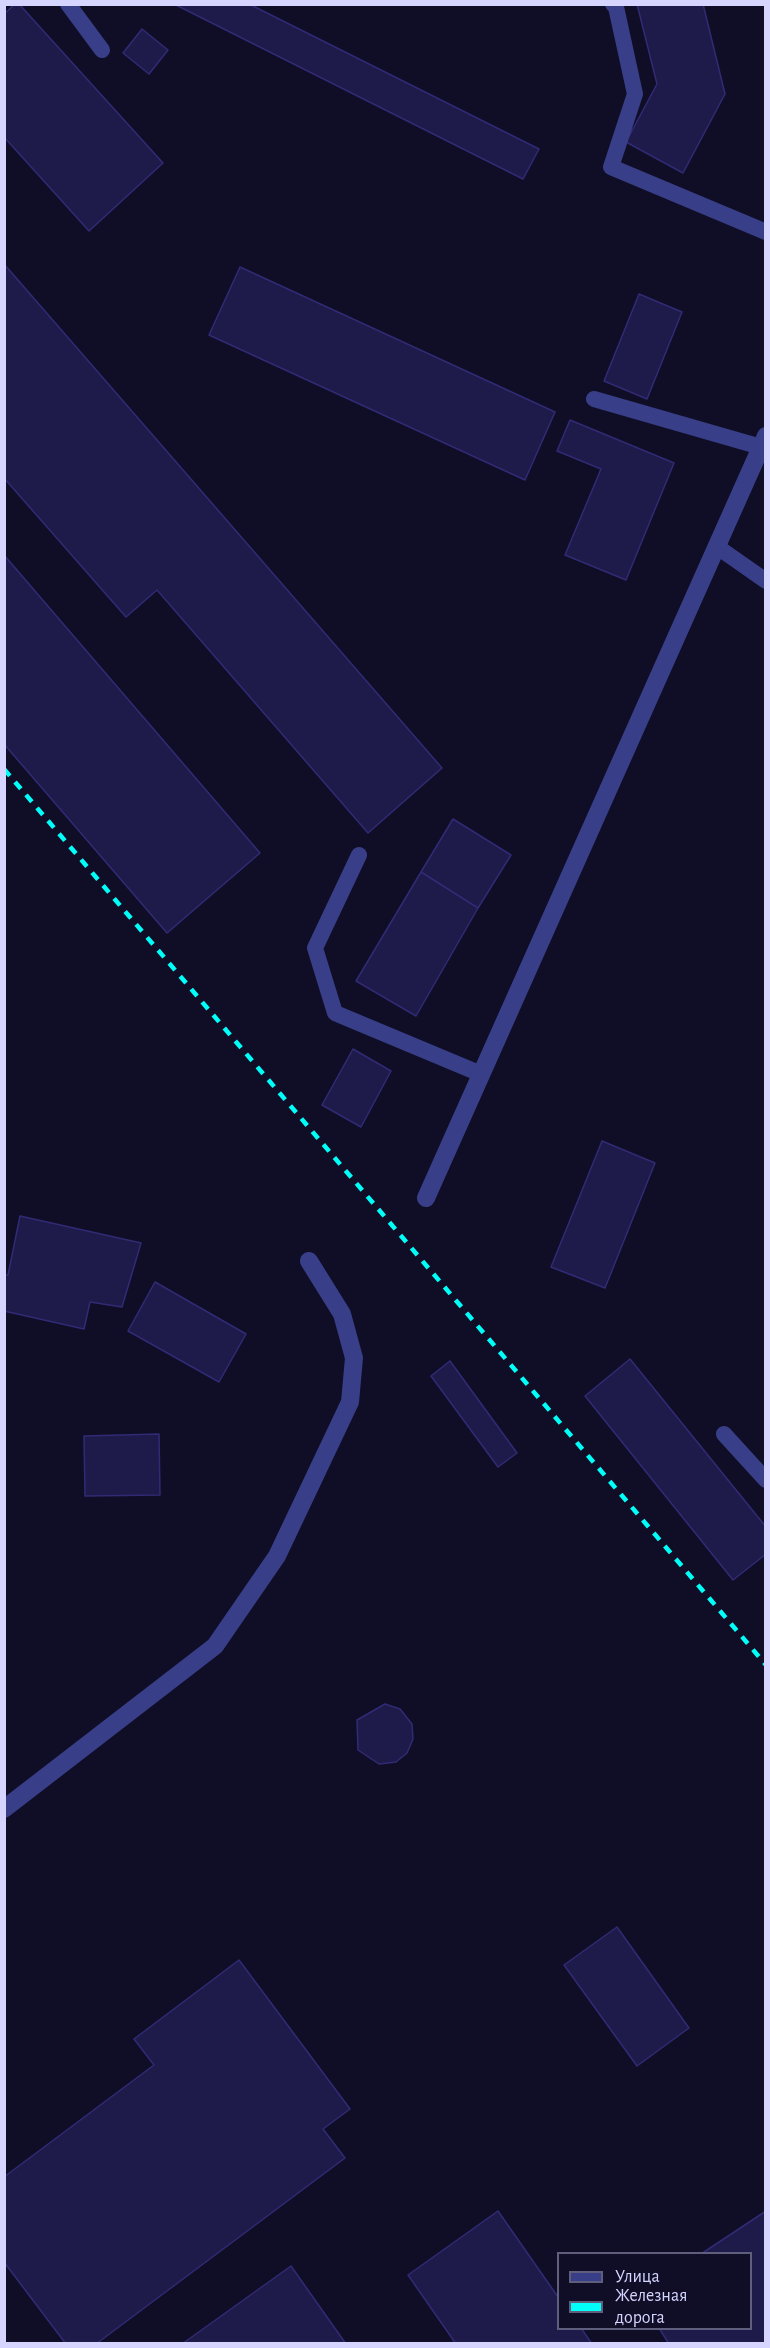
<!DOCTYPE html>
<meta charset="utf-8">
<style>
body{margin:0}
#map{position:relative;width:770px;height:2348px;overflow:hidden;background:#100e27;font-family:"Alegreya Sans",sans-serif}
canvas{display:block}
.frame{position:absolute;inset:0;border:6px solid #d5d5ff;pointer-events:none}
.legend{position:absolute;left:557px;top:2252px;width:195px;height:78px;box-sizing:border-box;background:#100e27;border:2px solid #5f5e7d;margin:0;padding:8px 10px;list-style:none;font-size:18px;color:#d5d5ff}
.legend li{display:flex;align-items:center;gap:12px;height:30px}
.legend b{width:30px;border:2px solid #5f5e7d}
</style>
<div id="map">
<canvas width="770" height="2348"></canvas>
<div class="frame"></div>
<ul class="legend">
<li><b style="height:8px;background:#383f88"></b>Улица</li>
<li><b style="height:8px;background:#01fff9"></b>Железная дорога</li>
</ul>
</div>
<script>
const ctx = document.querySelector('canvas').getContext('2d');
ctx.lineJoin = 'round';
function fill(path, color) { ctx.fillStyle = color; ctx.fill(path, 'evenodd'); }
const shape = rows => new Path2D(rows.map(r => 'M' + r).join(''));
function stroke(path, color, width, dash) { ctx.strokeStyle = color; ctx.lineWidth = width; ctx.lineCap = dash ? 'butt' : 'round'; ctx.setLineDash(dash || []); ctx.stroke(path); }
const building = shape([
 [15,4,19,4,163,163,89,231,4,137,4,14,15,4],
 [174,4,249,4,539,149,523,179,174,4],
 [637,4,703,4,725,94,683,173,626,142,657,84,637,4],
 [142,29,168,50,149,74,123,53,142,29],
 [4,264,442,768,368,833,157,590,126,617,4,478,4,264],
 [240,267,555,412,525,480,209,335,240,267],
 [639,294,682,312,647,399,604,381,639,294],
 [570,420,674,463,626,580,565,555,601,469,557,451,570,420],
 [4,555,260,853,167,933,4,744,4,555],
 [453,819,511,855,478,908,421,872,453,819],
 [421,872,478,908,416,1016,356,981,421,872],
 [353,1049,391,1071,361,1127,322,1105,353,1049],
 [602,1141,655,1163,605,1288,551,1267,602,1141],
 [20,1216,141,1243,122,1307,90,1302,84,1329,4,1311,4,1275,8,1275,20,1216],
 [155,1282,246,1334,219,1382,128,1331,155,1282],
 [630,1359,766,1527,766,1554,733,1580,585,1396,630,1359],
 [450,1361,517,1453,498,1467,431,1376,450,1361],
 [159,1434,160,1495,85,1496,84,1436,159,1434],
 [385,1704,400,1709,412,1724,413,1739,407,1753,396,1762,379,1764,358,1750,357,1720,385,1704],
 [617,1927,689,2028,637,2066,564,1965,617,1927],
 [239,1960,350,2109,323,2129,345,2158,96,2344,66,2344,4,2262,4,2177,154,2065,134,2039,239,1960],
 [498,2211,558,2297,558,2328,581,2328,592,2344,456,2344,408,2275,498,2211],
 [766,2211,766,2344,669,2344,659,2328,750,2328,750,2254,701,2254,766,2211],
 [291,2266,346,2344,182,2344,291,2266]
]);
fill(building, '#1e1a49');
stroke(building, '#312b75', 1.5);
stroke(shape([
 [68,4,102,50],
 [613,4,616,7,635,94,611,167,766,232],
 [594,399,761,447],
 [716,546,766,581],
 [359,855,315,948,335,1013,481,1074],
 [724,1434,766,1480]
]), '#383f88', 16);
stroke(shape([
 [426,1198,766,436],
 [4,1809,215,1646,277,1556,350,1402,354,1358,342,1314,309,1261]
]), '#383f88', 18);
stroke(shape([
 [4,769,766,1665]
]), '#01fff9', 4.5, [9, 8]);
</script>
